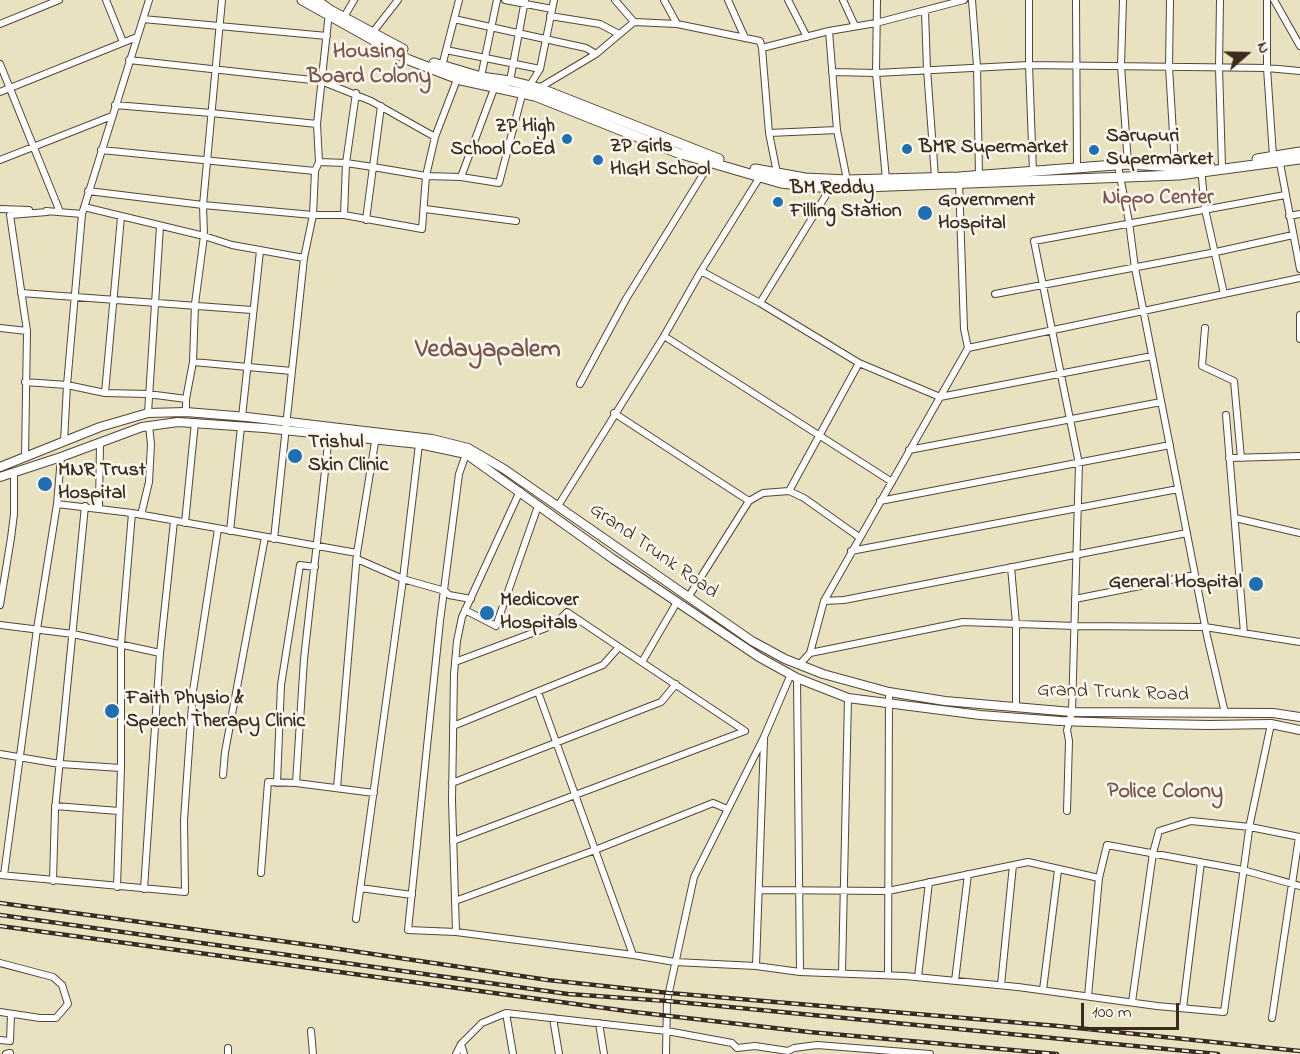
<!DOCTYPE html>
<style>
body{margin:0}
#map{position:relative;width:1300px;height:1054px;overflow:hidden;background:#e8e2c1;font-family:"Indie Flower",sans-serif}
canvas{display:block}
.north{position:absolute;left:1216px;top:24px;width:60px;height:60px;-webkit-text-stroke:4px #fbf7ec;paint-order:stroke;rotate:70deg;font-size:16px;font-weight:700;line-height:24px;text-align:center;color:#3b2a1e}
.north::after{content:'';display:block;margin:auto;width:21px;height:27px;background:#3b2a1e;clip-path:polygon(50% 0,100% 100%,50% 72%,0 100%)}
.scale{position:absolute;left:1081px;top:1003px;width:98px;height:27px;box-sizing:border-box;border:3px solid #3b2a1e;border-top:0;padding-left:8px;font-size:18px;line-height:21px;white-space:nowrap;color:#3b2a1e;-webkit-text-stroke:4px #fbf7ec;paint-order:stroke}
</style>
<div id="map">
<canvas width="1300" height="1054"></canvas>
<div class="north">N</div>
<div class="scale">100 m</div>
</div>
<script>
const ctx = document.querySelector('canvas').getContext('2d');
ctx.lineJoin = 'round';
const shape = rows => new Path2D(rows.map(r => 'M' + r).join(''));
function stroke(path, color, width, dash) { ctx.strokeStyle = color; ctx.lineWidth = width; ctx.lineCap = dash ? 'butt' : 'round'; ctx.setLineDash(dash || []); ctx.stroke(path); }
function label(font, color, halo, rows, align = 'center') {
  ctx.font = font + ' "Indie Flower",sans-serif'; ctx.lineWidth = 5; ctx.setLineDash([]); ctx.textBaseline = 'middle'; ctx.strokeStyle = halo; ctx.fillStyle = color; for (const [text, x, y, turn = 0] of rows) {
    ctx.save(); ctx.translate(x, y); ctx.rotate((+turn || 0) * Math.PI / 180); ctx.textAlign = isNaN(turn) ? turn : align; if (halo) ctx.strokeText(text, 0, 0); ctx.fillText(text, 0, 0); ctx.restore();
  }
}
const minor = shape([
 [106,0,123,42],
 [505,0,552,9],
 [615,0,634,22],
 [664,0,677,24],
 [728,0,745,38],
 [788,0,807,37],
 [843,0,855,26],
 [877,0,876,73,886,179],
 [972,0,977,66,979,176],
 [1029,0,1029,65,1033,172],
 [1076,0,1077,167],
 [1123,0,1121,66,1128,164],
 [1170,0,1169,67,1175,167],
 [1220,0,1219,68,1222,166],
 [1267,0,1267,68,1273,156],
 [1274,0,1300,46],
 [925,11,927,69,935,177],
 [550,16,600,24,619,34],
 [344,17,354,0],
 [143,19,327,36],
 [454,19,586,48,596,54,539,88],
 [0,24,59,0],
 [829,31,837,130,847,180],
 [373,32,398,0],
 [762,48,829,31,876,23,964,0],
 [446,50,540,69],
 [596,54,634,22,677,24,760,41,762,48,769,133,777,173],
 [129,60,321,81,371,101,435,137],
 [0,64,60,212],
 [442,66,459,0],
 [832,72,876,73,1029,65,1267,68,1300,71],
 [481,77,497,0],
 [510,81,525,0],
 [530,85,540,69,554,0],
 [0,92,137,37],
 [115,105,211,113,317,124],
 [769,133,837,130],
 [101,150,315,171],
 [1279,158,1300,269],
 [0,160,112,116],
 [319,162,346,163,373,167,381,106],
 [1118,166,1129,222,1135,268,1207,636,1225,713],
 [1201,168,1205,209,1224,294],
 [461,177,499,183,523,91],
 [88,191,203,205,313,215,344,215,422,229,426,176,435,137,458,77],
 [84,207,204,236,232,245,304,258],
 [0,209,29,210],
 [425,209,516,221],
 [46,211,82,214],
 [344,215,346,163,356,93],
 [1289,216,1300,214],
 [366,220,373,167,426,176,461,177,495,86],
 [701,271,760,303],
 [21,293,252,310],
 [995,294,1216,252,1293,235],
 [1300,315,1300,339],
 [0,328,27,331],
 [1205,328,1202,366,1234,381,1241,458],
 [664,336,892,482],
 [968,348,1300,278],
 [193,362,292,371],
 [859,363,940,397,1152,356],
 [25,382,67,385,105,393,148,394,186,399],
 [580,384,626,299,712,160],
 [105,393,121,217],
 [186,412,186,399,193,362,195,304,204,236,203,205,222,0],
 [148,413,160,226],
 [614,413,749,501],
 [1226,415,1244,633],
 [242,417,260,251],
 [329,435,304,659,296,783,374,793],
 [64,442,67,385,82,214,149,0],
 [909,450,1161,402],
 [466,454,459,474,440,621,408,930,456,932,633,955,538,692],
 [25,458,27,331,10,215,47,212],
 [1229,458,1300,456],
 [789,491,859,363,760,303,831,187],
 [880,501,1170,445],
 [57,504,132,513,357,553],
 [558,506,664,336,701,271,761,175],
 [99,508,100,443],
 [141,515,149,482,151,444,149,426],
 [1235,518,1300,533],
 [185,523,195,422],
 [230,531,241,427],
 [274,539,304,258,313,215,315,171,319,162,317,124,329,12],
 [851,551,1178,489],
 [357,559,403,579,445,591,449,595,471,599],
 [1011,567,1016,624,1016,707],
 [689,596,749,501,763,493,789,491,804,498,859,537],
 [1075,599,1195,575],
 [824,601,844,600,1187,533],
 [0,605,11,538,14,514,14,473],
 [465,610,496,626,538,506],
 [0,625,73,634,160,653],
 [810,653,963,622,1075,626,1205,627,1300,642],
 [642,662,677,602],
 [800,664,810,653,824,601,968,348,964,329,959,181],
 [797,678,800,972],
 [453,726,603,665,619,647,567,612,554,625,455,662],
 [0,754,60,764,121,768],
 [223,775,225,752,265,537],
 [277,783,281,685,300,565,315,567],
 [452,783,661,702,676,684],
 [337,788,357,553,376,436],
 [55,806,119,811],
 [1067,811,1069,741,1067,730,1072,712,1079,464,1034,241,1285,195],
 [453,841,745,731,619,647],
 [261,873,268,782,296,783],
 [0,875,185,892,184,820,193,691,218,529],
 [4,875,37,629,57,504,61,457],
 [53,881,55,810,85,506],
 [117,887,121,768,121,644,132,513],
 [360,888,412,895],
 [144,889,160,653,174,521],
 [759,890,888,891,1028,862,1099,878,1107,845,1243,870,1300,886],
 [455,901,595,850,713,803,727,809],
 [356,919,403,579,419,444],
 [456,932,452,800,454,674,457,641,462,617,520,491],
 [633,955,675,962,756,966,764,739],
 [0,963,53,977,62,985,68,1004,56,1018,40,1018,0,1012],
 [756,966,800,972,905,976,1018,987,1157,1006,1224,1012,1250,823,1271,724],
 [842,973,848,698],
 [888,975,889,692],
 [918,977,929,882],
 [955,981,968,874],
 [1001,985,1013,865],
 [1043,990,1058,870],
 [1088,996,1099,878],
 [1132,1002,1153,853,1159,831,1191,821,1250,827,1300,837],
 [1183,1008,1201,862],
 [506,1013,513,1054],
 [553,1018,559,1054],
 [1272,1018,1299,837],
 [599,1023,604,1054],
 [311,1031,313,1054],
 [0,1040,10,1041,11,1014],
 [461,1044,464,1054],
 [228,1048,228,1054],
 [6,1054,10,1053],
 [456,1054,461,1044,482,1023,506,1013,667,1031,732,1043,737,1048,755,1046,788,1051,794,1048,817,1045,930,1054],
 [666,1054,667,1001,694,877,764,737,791,674]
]);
const secondary = shape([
 [0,467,100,427,148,413,186,412,247,417,432,439,468,448,504,469,752,641,785,659,823,674,889,692,945,701,1072,712,1273,713,1300,717],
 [0,477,61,457,142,427,178,422,264,428,419,444,466,454,613,559,759,657,797,678,848,698,980,715,1060,721,1152,724,1210,725,1271,724,1300,730]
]);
const primary = shape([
 [302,0,409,60,461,80,535,96,678,153,781,183,817,187,864,187,1179,175,1300,159],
 [316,0,330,10,403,49],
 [434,63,481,77,510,81,539,88,719,159],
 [1257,159,1300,152],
 [755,169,805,178,847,180,959,177,1128,164,1175,167,1210,166]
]);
stroke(minor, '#554636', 8);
stroke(secondary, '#554636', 10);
stroke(primary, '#554636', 11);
stroke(minor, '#fff', 6);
stroke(secondary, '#fff', 8);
stroke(primary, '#fff', 9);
const rail = shape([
 [0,903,332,948,548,980,669,993,1058,1026,1300,1051],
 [0,915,568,994,667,1001,1218,1054],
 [0,926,634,1012,809,1032,1057,1054]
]);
stroke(rail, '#3b2a1e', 4.5);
stroke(rail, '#fbf7ec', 2, [7]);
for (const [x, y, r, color] of [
 [567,139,6,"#1f6fb2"],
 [907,149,6,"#1f6fb2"],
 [1094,150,6,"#1f6fb2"],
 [598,160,6,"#1f6fb2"],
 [778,202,6,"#1f6fb2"],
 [925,213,8,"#1f6fb2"],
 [295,456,8,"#1f6fb2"],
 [45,484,8,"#1f6fb2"],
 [1256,584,8,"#1f6fb2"],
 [487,613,8,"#1f6fb2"],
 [112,711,8,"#1f6fb2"]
]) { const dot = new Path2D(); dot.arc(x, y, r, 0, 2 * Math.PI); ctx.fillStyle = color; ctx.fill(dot); stroke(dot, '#fbf7ec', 2); }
label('bold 20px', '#3b2a1e', '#fbf7ec', [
 ["ZP High",555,128,"right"],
 ["School CoEd",555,151,"right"],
 ["Sarupuri",1106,138],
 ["Supermarket",1106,161],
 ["ZP Girls",610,148],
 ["HIGH School",610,171],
 ["BMR Supermarket",919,149],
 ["BM Reddy",790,190],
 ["Filling Station",790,213],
 ["Government",938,202],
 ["Hospital",938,225],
 ["Trishul",308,444],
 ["Skin Clinic",308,467],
 ["MNR Trust",58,472],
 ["Hospital",58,495],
 ["General Hospital",1242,584,"right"],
 ["Medicover",500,602],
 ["Hospitals",500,625],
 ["Faith Physio &",126,700],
 ["Speech Therapy Clinic",126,723]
], 'left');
label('20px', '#3b2a1e', '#fbf7ec', [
 ["Grand Trunk Road",653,552,35],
 ["Grand Trunk Road",1113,694,2]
]);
label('bold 21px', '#7b554d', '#fbf7ec', [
 ["Nippo Center",1158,200]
]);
label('bold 22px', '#7b554d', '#fbf7ec', [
 ["Housing",369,53],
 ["Board Colony",369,78],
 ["Police Colony",1165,793]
]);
label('bold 26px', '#7b554d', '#fbf7ec', [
 ["Vedayapalem",488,352]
]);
</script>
